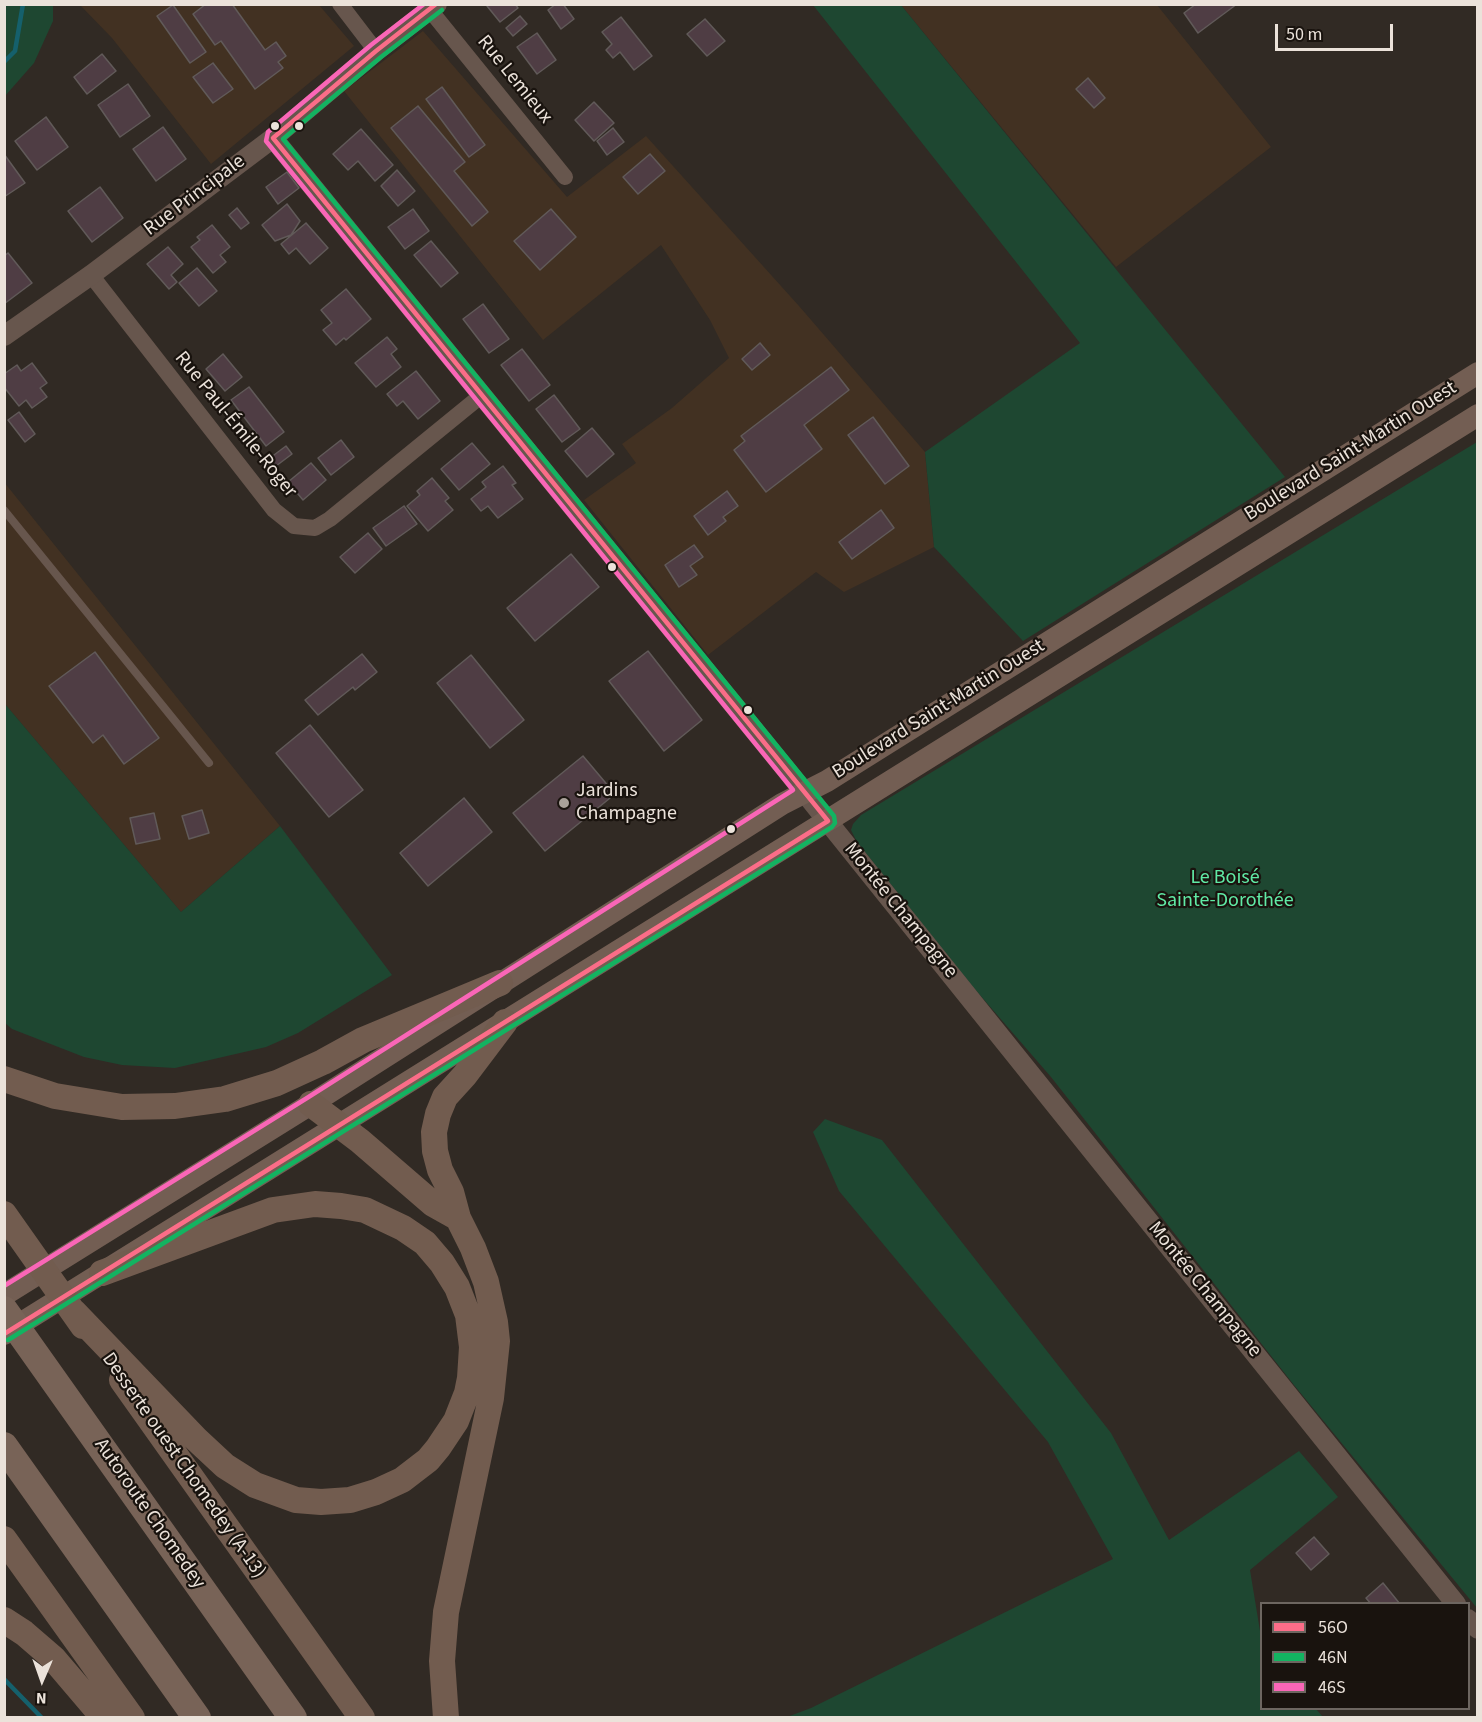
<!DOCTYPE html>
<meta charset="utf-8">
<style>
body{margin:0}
#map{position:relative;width:1482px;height:1722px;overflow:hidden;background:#312a24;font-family:"Source Sans 3",sans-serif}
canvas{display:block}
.frame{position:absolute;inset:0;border:6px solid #ebe2da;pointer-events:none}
.legend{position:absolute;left:1260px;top:1602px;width:210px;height:108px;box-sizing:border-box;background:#19130e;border:2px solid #6d6660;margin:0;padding:8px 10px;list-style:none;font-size:18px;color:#ebe2da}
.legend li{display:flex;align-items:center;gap:12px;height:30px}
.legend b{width:30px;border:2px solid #6d6660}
.north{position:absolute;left:12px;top:1650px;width:60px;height:60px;-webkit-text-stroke:4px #19130e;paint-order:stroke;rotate:182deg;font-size:16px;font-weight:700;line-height:24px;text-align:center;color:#ebe2da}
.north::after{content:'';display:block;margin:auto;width:21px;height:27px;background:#ebe2da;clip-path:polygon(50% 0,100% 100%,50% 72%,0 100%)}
.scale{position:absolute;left:1275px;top:24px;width:118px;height:27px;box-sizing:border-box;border:3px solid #ebe2da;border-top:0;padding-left:8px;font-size:18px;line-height:21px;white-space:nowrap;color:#ebe2da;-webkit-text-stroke:4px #19130e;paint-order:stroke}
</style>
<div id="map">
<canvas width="1482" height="1722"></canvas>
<div class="frame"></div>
<ul class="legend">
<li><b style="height:8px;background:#fb6d88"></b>56O</li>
<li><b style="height:8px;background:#13b361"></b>46N</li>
<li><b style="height:8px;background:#fa66b7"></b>46S</li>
</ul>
<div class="north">N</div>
<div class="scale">50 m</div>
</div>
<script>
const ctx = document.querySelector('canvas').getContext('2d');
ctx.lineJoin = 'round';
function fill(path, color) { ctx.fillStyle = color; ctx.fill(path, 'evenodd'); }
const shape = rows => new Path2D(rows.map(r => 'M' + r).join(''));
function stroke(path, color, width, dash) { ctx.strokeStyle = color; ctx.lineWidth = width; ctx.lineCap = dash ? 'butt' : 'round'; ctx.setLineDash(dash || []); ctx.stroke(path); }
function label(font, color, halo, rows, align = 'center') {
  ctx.font = font + ' "Source Sans 3",sans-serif'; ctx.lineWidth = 4.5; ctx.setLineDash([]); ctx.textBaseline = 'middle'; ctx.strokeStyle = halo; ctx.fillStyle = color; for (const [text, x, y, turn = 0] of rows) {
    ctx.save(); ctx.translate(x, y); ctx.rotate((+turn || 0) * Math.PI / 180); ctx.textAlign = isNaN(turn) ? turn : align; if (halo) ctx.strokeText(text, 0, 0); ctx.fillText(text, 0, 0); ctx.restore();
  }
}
fill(shape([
 [80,5,319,5,354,46,211,164,112,38],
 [901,5,1157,5,1271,147,1116,267],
 [423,31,567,197,646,136,799,306,925,452,934,547,844,592,816,572,708,655,584,500,636,463,622,444,672,408,729,358,710,320,661,245,543,340,344,91],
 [4,482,280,826,181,912,5,704]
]), '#423122');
fill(shape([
 [5,4,53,5,53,21,34,63,5,96],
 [813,5,901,5,1285,477,1023,641,934,547,925,452,1080,343],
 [1477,442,1477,1608,1294,1385,1051,1077,973,987,857,842,851,830,853,824,861,815],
 [5,704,181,912,280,826,392,975,298,1033,266,1047,175,1068,122,1065,84,1057,12,1029,4,1022],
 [825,1119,882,1140,1111,1433,1169,1540,1299,1451,1338,1497,1250,1570,1261,1637,1262,1708,1316,1709,1323,1717,787,1717,811,1708,1113,1559,1048,1442,839,1191,813,1132]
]), '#1e4731');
stroke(shape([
 [4,62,15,51,23,4],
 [4,1679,42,1718]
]), '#15606c', 4.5);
const building = shape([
 [206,4,232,4,265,50,276,42,286,56,278,62,283,68,255,89,221,41,215,45,193,14,206,4],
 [489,4,515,4,518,8,500,22,487,6,489,4],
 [556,4,563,4,574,19,561,29,548,10,556,4],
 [1196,4,1237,4,1198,33,1184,13,1196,4],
 [173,5,206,52,190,63,157,16,173,5],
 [520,16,527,24,513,36,506,28,520,16],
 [621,17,652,56,634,70,620,52,613,58,606,50,612,44,602,32,621,17],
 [705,19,725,41,707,56,687,34,705,19],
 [537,33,556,60,537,74,517,47,537,33],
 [102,54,116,71,87,94,74,77,102,54],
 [213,63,233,89,213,103,193,77,213,63],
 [1088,78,1105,98,1094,108,1076,89,1088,78],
 [128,84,150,116,120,137,98,105,128,84],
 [442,87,485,145,469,157,426,99,442,87],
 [594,102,614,123,594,141,575,120,594,102],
 [418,106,465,162,454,171,488,212,472,226,391,128,418,106],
 [46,117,68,147,37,170,15,141,46,117],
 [163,127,186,159,156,181,133,149,163,127],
 [613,128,624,142,607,155,597,141,613,128],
 [361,129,393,165,375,181,358,161,348,170,333,154,361,129],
 [4,154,25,183,4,197,4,154],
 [650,154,665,171,638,194,623,177,650,154],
 [397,170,415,191,398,206,381,186,397,170],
 [287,172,299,188,278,204,266,187,287,172],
 [100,187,123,218,92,242,68,211,100,187],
 [287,204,300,221,291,235,275,241,262,225,287,204],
 [237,208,249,223,241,229,229,215,237,208],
 [413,209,429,231,405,249,388,227,413,209],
 [551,209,576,237,540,270,514,241,551,209],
 [306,223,328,248,310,264,296,248,289,254,281,244,306,223],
 [212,225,230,247,220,255,226,262,213,273,191,247,200,240,197,237,212,225],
 [431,241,458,273,441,287,414,255,431,241],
 [168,247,183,264,171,275,177,282,169,289,147,264,168,247],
 [8,253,32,283,4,304,4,256,8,253],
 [197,268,217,291,199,306,179,283,197,268],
 [346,289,371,319,346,340,344,338,336,345,323,330,332,323,321,310,346,289],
 [483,304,509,339,489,353,463,319,483,304],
 [387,337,397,349,391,354,401,367,376,387,355,363,387,337],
 [760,343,770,355,752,370,742,359,760,343],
 [522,349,550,385,529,401,501,365,522,349],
 [223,354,242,377,225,391,206,369,223,354],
 [32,363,47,383,40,388,47,397,32,408,26,400,19,406,4,387,4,374,17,365,21,371,32,363],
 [831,367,849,390,804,425,822,449,766,492,734,450,745,441,741,436,831,367],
 [416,371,440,401,418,419,403,401,397,406,387,394,416,371],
 [249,387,284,432,266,446,231,400,249,387],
 [554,395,580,429,562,442,536,409,554,395],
 [19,412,35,434,25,442,8,420,19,412],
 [873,417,909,466,885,484,848,435,873,417],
 [592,428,614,454,587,477,565,451,592,428],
 [341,440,354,457,331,475,318,458,341,440],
 [472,443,490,464,459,490,441,469,472,443],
 [286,446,292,454,276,466,270,458,286,446],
 [311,463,326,480,303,500,288,482,311,463],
 [503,466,516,483,512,485,523,499,498,518,488,506,481,511,471,499,486,487,482,482,503,466],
 [432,478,449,498,445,501,453,510,428,531,407,506,420,495,417,491,432,478],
 [727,491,738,506,723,517,726,521,708,535,694,516,727,491],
 [404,506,417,524,386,546,373,528,404,506],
 [881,510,894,528,852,559,839,542,881,510],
 [368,533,382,549,355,573,340,557,368,533],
 [694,545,703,557,690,566,697,575,679,587,665,565,694,545],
 [571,554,599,587,535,641,507,608,571,554],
 [648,651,702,720,664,751,609,681,648,651],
 [95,652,159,738,124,764,103,735,93,743,49,686,95,652],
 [362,654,377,672,355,690,353,687,318,715,305,700,362,654],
 [471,655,524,720,490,748,437,683,471,655],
 [310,725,363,790,329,817,276,753,310,725],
 [583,756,615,794,545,851,513,813,583,756],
 [464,798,492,832,428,886,400,853,464,798],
 [202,810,209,833,189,839,182,816,202,810],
 [154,813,160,839,136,844,130,818,154,813],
 [1314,1537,1329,1554,1311,1570,1296,1553,1314,1537],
 [1383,1583,1400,1604,1371,1604,1366,1598,1383,1583]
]);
fill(building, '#4f3d44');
stroke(building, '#615a59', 1.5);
stroke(shape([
 [4,510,209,763]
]), '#67564d', 8);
stroke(shape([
 [340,4,376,51],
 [430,10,565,177],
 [91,275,274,510,294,526,315,528,330,519,482,395]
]), '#67564d', 16);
stroke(shape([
 [273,138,788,772,1456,1604],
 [4,336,91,275,273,138,376,51,437,4],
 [1468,1619,1478,1629]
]), '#67564d', 20);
stroke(shape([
 [4,1295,311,1104,782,804,827,781,1478,373],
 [4,1334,1478,415]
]), '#735e53', 22);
stroke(shape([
 [4,1079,55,1096,122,1107,175,1106,225,1099,277,1083,323,1062,363,1040,500,983],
 [311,1104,360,1141,433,1204,458,1218],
 [4,1214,83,1326],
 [74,1312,196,1439,225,1466,255,1485,296,1500,321,1502,350,1500,376,1492,402,1480,428,1460,438,1448,456,1421,467,1393,470,1378,472,1347,468,1315,457,1287,442,1263,425,1243,403,1228,365,1210,341,1206,315,1204,273,1210,102,1273],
 [122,1380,362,1718],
 [4,1539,132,1718],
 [4,1620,24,1633,53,1658,104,1718],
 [446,1718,442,1661,446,1612,491,1398,497,1341,495,1322,486,1282,473,1248,458,1218,451,1192,440,1170,435,1151,434,1132,438,1114,445,1097,465,1075,505,1022]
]), '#725c4f', 26);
stroke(shape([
 [4,1310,293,1718],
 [4,1446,197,1718]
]), '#786357', 28);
stroke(shape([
 [4,1334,828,821,273,138,376,51,436,4]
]), '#fb6d88', 4.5);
stroke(shape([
 [8,1340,832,827,835,823,834,816,283,139,381,57,442,10]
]), '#13b361', 4.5);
stroke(shape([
 [4,1286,307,1098,793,790,266,141,268,132,371,45,424,4]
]), '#fa66b7', 4.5);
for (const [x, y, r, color] of [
 [275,126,5,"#ebe2da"],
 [299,126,5,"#ebe2da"],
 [612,567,5,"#ebe2da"],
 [748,710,5,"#ebe2da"],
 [564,803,6,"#aaa29a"],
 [731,829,5,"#ebe2da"]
]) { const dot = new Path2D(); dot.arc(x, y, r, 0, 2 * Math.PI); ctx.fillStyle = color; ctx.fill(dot); stroke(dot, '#19130e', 2); }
label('20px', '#ebe2da', '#19130e', [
 ["Rue Lemieux",514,80,51],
 ["Rue Principale",195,196,-37],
 ["Rue Paul-Émile-Roger",235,425,51],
 ["Boulevard Saint-Martin Ouest",1351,452,-32],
 ["Boulevard Saint-Martin Ouest",939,710,-32],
 ["Montée Champagne",900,911,51],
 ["Montée Champagne",1204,1290,51],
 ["Desserte ouest Chomedey (A-13)",183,1466,55],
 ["Autoroute Chomedey",149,1514,55]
]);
label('20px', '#ebe2da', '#19130e', [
 ["Jardins",576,792],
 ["Champagne",576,815]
], 'left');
label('20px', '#60eaa5', '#19130e', [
 ["Le Boisé",1225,879],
 ["Sainte-Dorothée",1225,902]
]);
</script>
